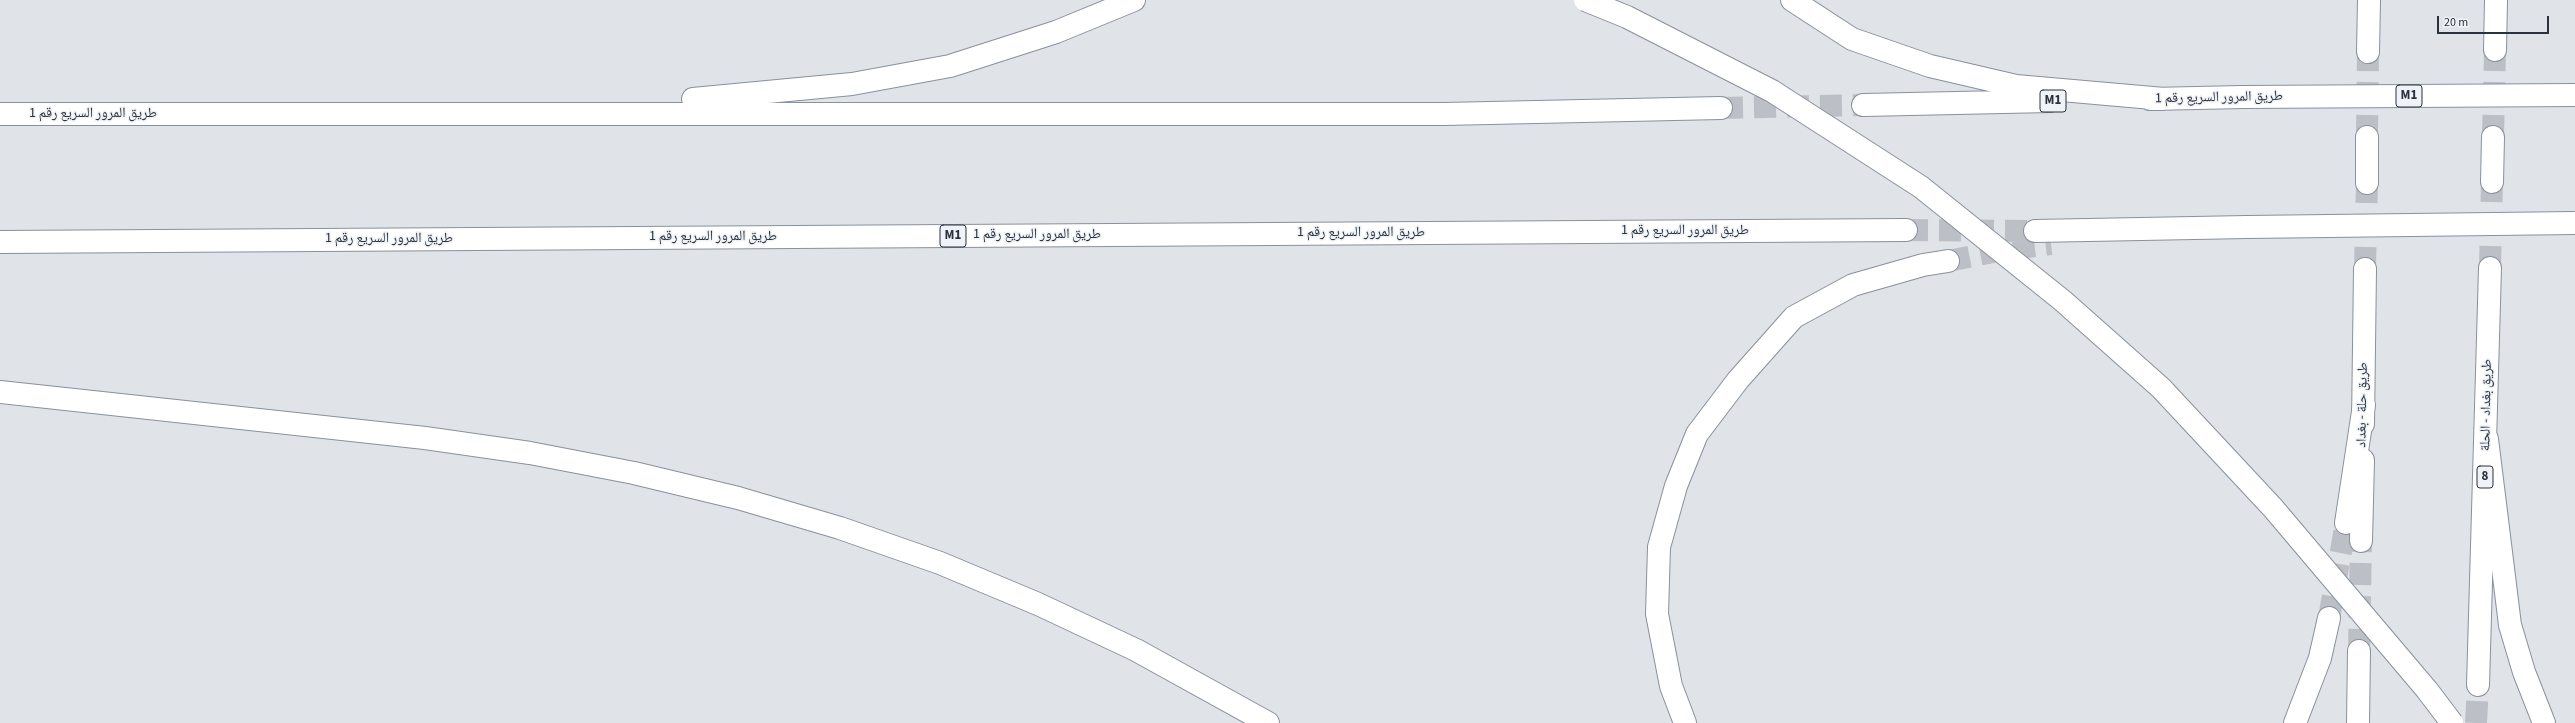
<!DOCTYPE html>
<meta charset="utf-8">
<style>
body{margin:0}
#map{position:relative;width:2575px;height:723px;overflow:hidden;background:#e0e3e8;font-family:"Source Sans 3",sans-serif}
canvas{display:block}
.scale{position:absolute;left:2437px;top:16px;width:112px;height:18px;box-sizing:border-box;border:2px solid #2a323e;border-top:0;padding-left:5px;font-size:12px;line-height:14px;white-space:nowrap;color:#2a323e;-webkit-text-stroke:3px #eff2f6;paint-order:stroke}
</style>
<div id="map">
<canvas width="2575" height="723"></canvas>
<div class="scale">20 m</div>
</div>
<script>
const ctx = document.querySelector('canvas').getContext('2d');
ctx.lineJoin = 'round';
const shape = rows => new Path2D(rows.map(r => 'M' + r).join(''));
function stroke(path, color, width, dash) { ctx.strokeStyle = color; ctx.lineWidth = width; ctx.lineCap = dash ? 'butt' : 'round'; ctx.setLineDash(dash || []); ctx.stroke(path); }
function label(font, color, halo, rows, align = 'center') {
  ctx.font = font + ' "Source Sans 3","Noto Naskh Arabic",sans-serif'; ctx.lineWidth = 3; ctx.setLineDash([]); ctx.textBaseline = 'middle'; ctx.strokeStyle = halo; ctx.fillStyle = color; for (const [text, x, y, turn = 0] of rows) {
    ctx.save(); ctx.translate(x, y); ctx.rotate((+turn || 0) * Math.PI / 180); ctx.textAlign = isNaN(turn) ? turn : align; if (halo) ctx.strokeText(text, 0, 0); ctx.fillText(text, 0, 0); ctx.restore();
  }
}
stroke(shape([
 [2367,137,2368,52],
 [2493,137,2495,50],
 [2490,268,2492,182],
 [2365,269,2367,183],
 [2359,651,2361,541],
 [2476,723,2478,685]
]), '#bcc0c6', 22, [22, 11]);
stroke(shape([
 [1721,108,1863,105],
 [1906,230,2035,231],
 [1948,261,2003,250,2051,244],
 [2329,618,2346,523]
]), '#bcc0c6', 22, [22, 11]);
const trunk = shape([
 [2495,50,2496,0],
 [2368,52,2369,0],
 [2492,182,2493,137],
 [2367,183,2367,137],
 [2363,424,2365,269],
 [2361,541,2363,460],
 [2478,685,2490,268],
 [2358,723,2359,651]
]);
const motorway = shape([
 [1792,0,1852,39,1930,66,2016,86,2164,99],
 [693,99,852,84,950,66,1056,32,1134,0],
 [2150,99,2243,97],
 [1863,105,2050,101],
 [0,114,1444,114,1721,108],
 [2035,231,2247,227],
 [0,242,1906,230],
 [0,392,425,438,530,453,634,473,738,498,840,528,940,563,1038,604,1136,650,1268,723],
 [2487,439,2510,625,2524,672,2544,723],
 [2346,523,2364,405],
 [1685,723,1671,686,1657,614,1659,547,1676,486,1697,434,1738,380,1794,317,1853,285,1923,265,1948,261],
 [2295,723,2320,658,2329,618]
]);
stroke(trunk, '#88919d', 24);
stroke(motorway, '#88919d', 24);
stroke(trunk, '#fff', 22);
stroke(motorway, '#fff', 22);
const motorwayBridge = shape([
 [1585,0,1627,17,1772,91,1921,187,2063,301,2161,388,2273,508,2427,690,2452,723],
 [2243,97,2575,95],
 [2247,227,2575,223]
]);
stroke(motorwayBridge, '#88919d', 24, []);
stroke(motorwayBridge, '#fff', 22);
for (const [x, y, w] of [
 [2409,96,26],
 [2053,101,26],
 [953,236,26],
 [2485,477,16]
]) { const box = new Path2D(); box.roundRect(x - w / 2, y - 11, w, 22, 3); ctx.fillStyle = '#eff2f6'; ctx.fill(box); stroke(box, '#2a323e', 1); }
label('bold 13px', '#2a323e', null, [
 ["M1",2409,96],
 ["M1",2053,101],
 ["M1",953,236],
 ["8",2485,477]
]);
label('14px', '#2a323e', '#eff2f6', [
 ["طريق المرور السريع رقم 1",2219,98,-1],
 ["طريق المرور السريع رقم 1",93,114],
 ["طريق المرور السريع رقم 1",1685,231],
 ["طريق المرور السريع رقم 1",1361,233],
 ["طريق المرور السريع رقم 1",1037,235],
 ["طريق المرور السريع رقم 1",713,237],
 ["طريق المرور السريع رقم 1",389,239],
 ["طريق حلة - بغداد",2363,405,-89],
 ["طريق بغداد - الحلة",2487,405,-89]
]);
</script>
